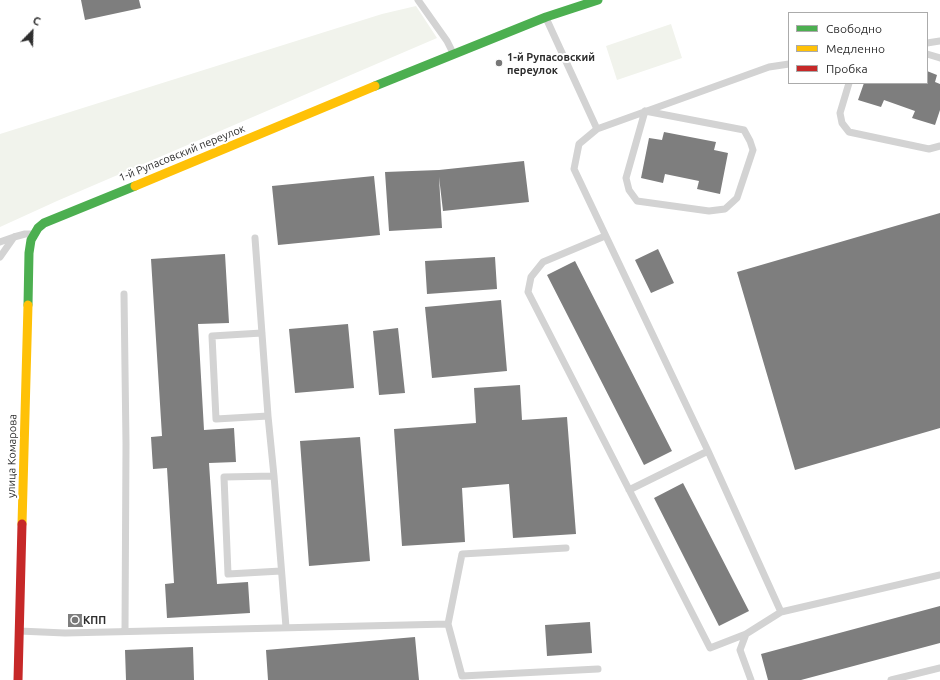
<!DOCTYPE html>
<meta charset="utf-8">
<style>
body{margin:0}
#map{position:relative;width:940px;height:680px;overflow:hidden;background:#fff;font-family:Ubuntu,sans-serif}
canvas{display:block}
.legend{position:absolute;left:788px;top:12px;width:140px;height:72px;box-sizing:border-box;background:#fff;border:1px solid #ababab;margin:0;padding:5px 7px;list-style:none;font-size:12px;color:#2e2e2e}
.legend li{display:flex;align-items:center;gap:8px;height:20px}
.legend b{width:20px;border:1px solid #ababab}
.north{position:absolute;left:12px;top:12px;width:40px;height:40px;-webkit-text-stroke:3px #fff;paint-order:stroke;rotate:23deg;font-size:11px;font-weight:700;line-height:16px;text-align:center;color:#2e2e2e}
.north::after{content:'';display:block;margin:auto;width:14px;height:18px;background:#2e2e2e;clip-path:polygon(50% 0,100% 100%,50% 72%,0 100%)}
</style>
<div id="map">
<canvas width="940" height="680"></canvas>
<ul class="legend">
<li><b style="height:5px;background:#4caf50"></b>Свободно</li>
<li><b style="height:5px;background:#ffc107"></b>Медленно</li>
<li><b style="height:5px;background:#c62828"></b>Пробка</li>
</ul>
<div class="north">С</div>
</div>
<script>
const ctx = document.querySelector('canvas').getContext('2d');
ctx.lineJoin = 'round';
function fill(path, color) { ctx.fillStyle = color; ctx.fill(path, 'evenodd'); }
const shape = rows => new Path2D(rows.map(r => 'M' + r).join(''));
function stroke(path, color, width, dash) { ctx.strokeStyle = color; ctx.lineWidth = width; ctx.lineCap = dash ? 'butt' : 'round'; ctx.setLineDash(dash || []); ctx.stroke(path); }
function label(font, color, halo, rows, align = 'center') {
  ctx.font = font + ' Ubuntu,sans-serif'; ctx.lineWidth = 4; ctx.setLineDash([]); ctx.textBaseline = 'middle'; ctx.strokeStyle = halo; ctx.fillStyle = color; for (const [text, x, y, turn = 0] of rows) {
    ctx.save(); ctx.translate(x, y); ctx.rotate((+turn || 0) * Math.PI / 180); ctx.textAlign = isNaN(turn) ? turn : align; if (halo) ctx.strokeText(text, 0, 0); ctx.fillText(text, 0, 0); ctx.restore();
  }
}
fill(shape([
 [416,6,437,38,57,201,0,227,0,134,382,14],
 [671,24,682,58,617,80,606,46]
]), '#f1f3ec');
fill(shape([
 [81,0,139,0,141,8,85,20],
 [927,71,937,75,935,82,940,84,940,110,935,125,912,118,915,111,884,100,881,107,858,100,864,83,927,83],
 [664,132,716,142,714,150,728,153,720,194,697,189,699,181,665,174,663,183,641,178,649,138,662,140],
 [524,161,529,202,443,211,439,177,442,228,389,231,385,172,439,170],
 [374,176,380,235,278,245,272,186],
 [940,213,940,428,795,470,737,272],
 [658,249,674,283,651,293,635,260],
 [225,254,229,323,198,324,204,430,234,428,236,462,209,463,217,584,248,582,250,613,167,618,165,584,174,583,167,468,153,469,151,437,162,436,151,259],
 [495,257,497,289,427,294,425,261],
 [575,261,672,451,644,465,547,275],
 [501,300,507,371,432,378,425,307],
 [348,324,354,388,295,393,289,329],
 [398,328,405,393,379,395,373,331],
 [520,385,522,420,567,417,576,534,513,538,509,484,462,488,465,542,402,546,394,429,476,423,474,388],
 [360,437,370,561,309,566,300,441],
 [683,483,749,611,719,626,654,498],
 [940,606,940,643,801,680,768,680,761,654],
 [68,614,82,614,83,627,68,627],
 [590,622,592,653,547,656,545,625],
 [415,637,419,680,268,680,266,650],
 [193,647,194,680,126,680,125,650]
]), '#7e7e7e');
stroke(shape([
 [418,0,447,41,453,53],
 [546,18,597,129],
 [927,43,940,41],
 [927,54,940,58],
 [789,64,769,67,597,129,579,144,574,169,708,451,781,612,940,575],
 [849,83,840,113,842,123,849,132,929,149,940,146],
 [645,111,744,130,750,141,753,150,737,198,725,209,709,211,637,201,629,190,626,178,645,111],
 [605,236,543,262,531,277,528,292,710,648,746,634],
 [255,238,268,416,274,476,286,627],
 [0,242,14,237,25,234,33,234],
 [0,257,14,237],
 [124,294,126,444,125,631],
 [262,333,212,336,216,419,268,416],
 [274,476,224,477,228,574,281,571],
 [629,490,708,451],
 [448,624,462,554,566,548],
 [19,631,65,633,448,624,462,676,598,669],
 [751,680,740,650,746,634,781,612],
 [891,680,940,668]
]), '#d3d3d3', 7);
stroke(shape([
 [375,86,546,17,598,0],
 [28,305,29,253,31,240,38,228,44,223,135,186]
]), '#4caf50', 9);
stroke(shape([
 [135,186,375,86],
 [22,524,28,305]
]), '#ffc107', 9);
stroke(shape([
 [18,680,22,524]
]), '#c62828', 9);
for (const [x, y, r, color] of [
 [499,63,4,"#777"],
 [75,620,4,"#777"]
]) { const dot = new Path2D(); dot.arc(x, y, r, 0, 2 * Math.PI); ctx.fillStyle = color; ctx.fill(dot); stroke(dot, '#fff', 1.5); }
label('bold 11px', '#2e2e2e', '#fff', [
 ["1-й Рупасовский",507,57],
 ["переулок",507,70],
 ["КПП",83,620]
], 'left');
label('11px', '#2e2e2e', '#fff', [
 ["1-й Рупасовский переулок",182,153,-22],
 ["улица Комарова",12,456,-89]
]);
</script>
